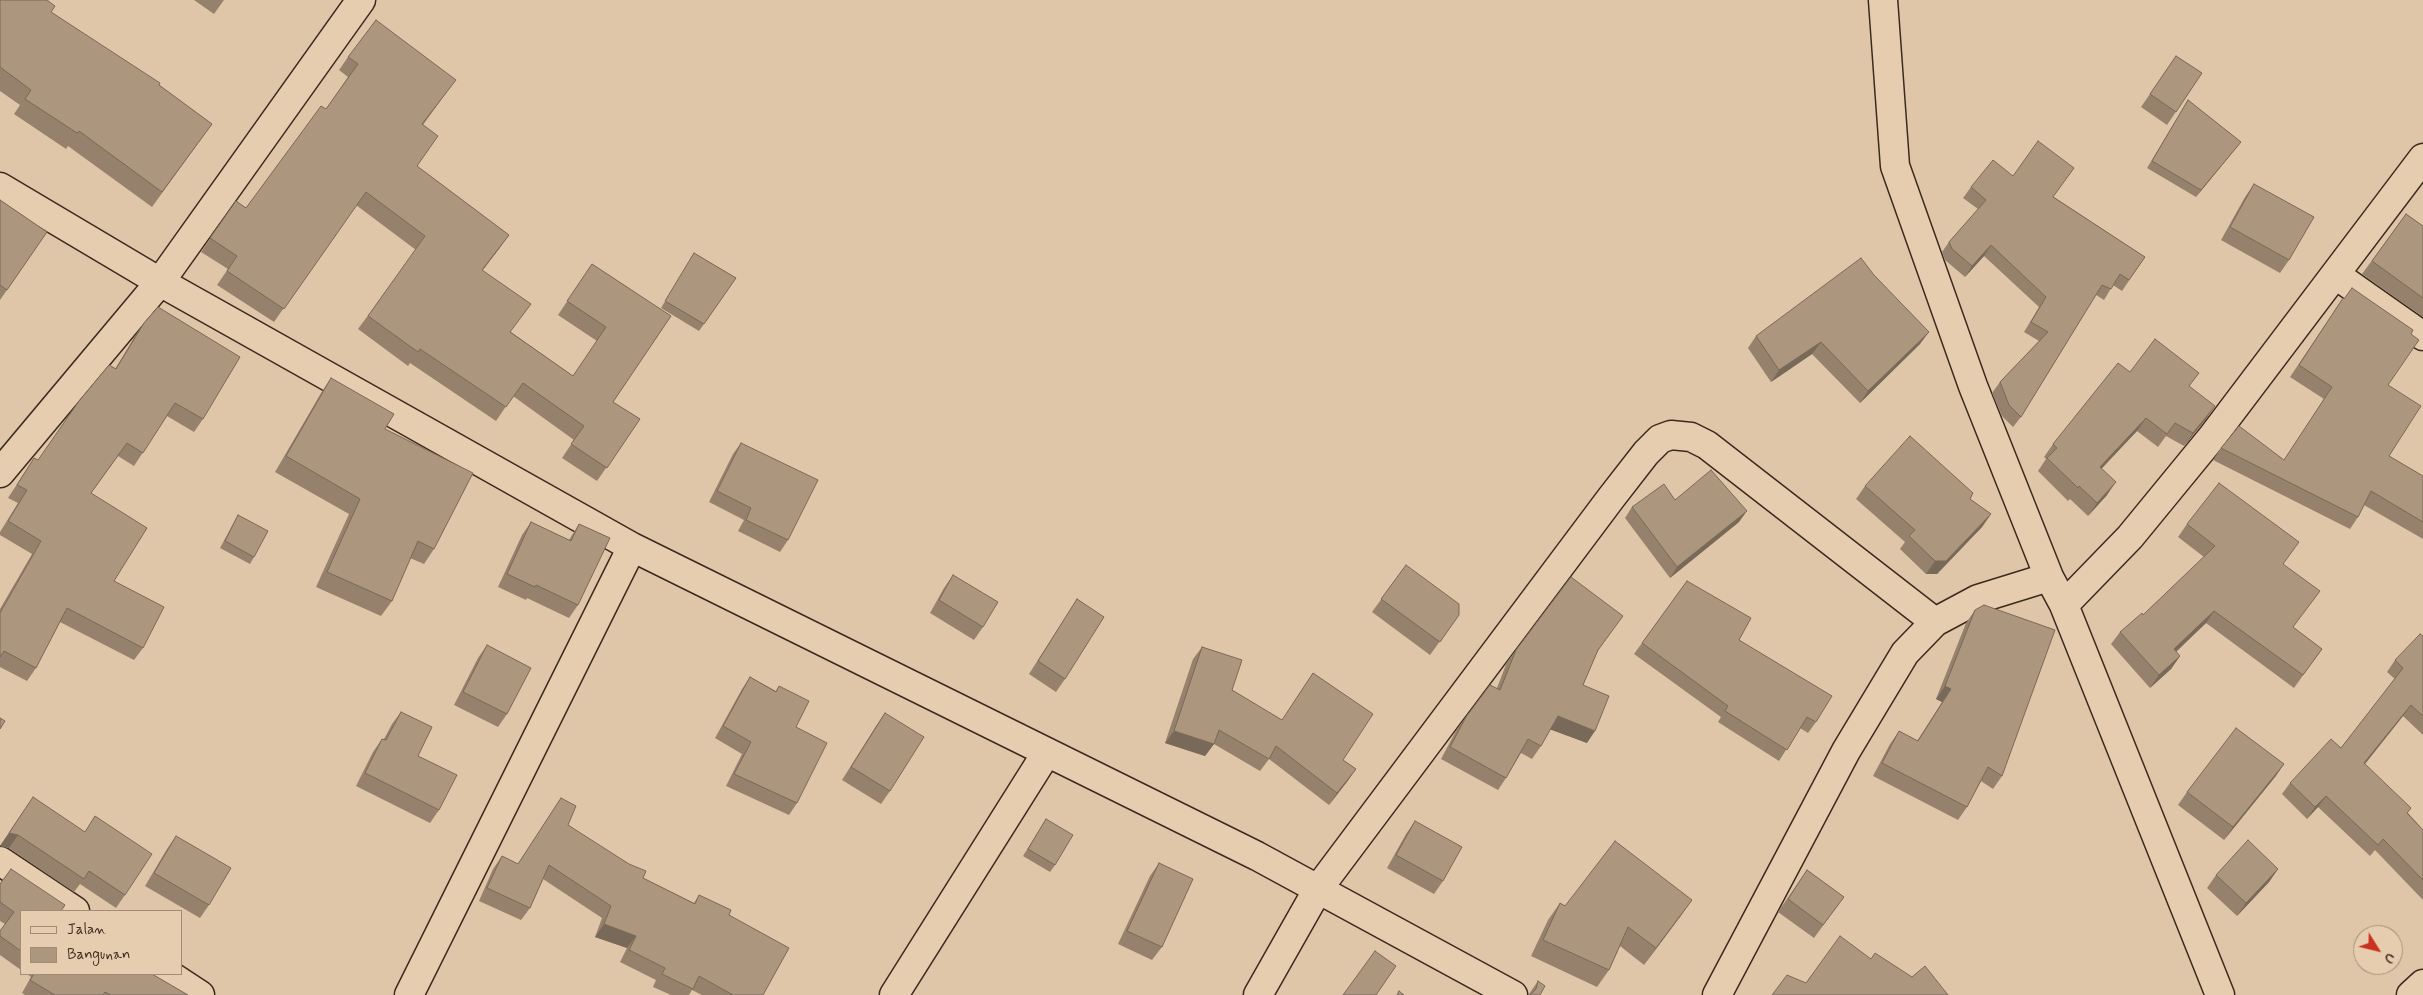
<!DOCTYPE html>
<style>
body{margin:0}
#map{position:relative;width:2423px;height:995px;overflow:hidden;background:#e0c6a9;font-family:Mynerve,sans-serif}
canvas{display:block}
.legend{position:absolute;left:20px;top:910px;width:162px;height:65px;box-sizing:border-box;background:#e7cdaf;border:1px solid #a28c75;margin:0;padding:6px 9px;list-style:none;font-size:15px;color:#3b2a1e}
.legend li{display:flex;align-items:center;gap:10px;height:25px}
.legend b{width:25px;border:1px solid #a28c75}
.north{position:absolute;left:2353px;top:925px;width:50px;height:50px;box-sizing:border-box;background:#e7cdaf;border:1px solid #a28c75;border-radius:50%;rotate:126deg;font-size:14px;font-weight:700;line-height:20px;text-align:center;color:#3b2a1e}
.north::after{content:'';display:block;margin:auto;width:18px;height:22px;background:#c8321e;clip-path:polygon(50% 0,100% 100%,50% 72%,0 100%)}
</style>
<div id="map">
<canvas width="2423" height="995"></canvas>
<ul class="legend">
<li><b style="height:6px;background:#e7cdaf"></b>Jalan</li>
<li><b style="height:14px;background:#ad967e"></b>Bangunan</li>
</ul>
<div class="north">U</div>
</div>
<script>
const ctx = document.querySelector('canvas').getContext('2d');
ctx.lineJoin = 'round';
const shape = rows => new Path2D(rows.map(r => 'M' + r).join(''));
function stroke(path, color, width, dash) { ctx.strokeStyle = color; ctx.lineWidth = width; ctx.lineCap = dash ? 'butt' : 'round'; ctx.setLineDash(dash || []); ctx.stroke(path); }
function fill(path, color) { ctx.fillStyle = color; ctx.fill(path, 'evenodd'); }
const street = shape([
 [1883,0,1895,166,1973,386,2049,577,2064,605,2220,995],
 [0,187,160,282,632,547,1257,856,1513,995],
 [2336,275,2423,336],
 [0,473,160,282,361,0],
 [2064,605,2130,537,2212,437,2423,158],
 [0,861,75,911],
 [168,974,200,995],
 [409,995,632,547],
 [894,995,1047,752],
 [1258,995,1318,889,1611,498,1646,453,1660,439,1671,435,1691,437,1707,445,1935,622],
 [1717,995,1846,751,1905,653,1935,622,1978,599,2049,577],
 [2411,995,2423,984]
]);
stroke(street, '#3b2a1e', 31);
stroke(street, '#e7cdaf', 28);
fill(shape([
 [0,0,51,12,159,85,212,124,152,207,68,146,66,149,14,114,20,105,0,91],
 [194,0,224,0,214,14],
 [2176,56,2202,73,2167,125,2141,107],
 [348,57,446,93,423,125,417,166,509,235,482,271,511,332,573,376,597,341,558,315,592,264,671,316,613,402,640,419,597,481,562,458,574,440,513,396,496,421,410,363,408,366,358,329,416,250,356,205,274,322,217,285,228,269,201,252,236,201,246,208,326,109,348,77,339,70],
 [2188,100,2241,142,2196,197,2147,168],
 [2013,176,2054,197,2145,257,2122,291,2113,285,2104,300,2096,295,2021,417,2013,427,2002,416,1992,393,2000,382,2039,341,2024,332,2039,307,1984,256,1965,277,1945,260,1942,252,1949,242,1978,209,1963,198,1971,187],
 [2254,184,2289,260,2280,273,2221,240,2245,197],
 [0,200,47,232,0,300],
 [2406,214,2423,226,2423,317,2362,274],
 [694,253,736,278,699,331,661,308],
 [2343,298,2411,334,2388,385,2389,456,2423,476,2423,539,2364,505,2358,517,2350,529,2213,460,2221,448,2284,460,2324,399,2290,377],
 [144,323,203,419,194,432,167,416,134,466,118,456,91,493,114,581,143,648,134,660,60,622,36,668,27,681,0,667,0,609,32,554,0,535,0,532,18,503,8,498,34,458,38,460,115,369,135,336],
 [1756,336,1920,344,1860,403,1812,354,1771,382,1748,348],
 [2130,372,2189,386,2206,419,2184,446,2166,436,2158,447,2137,431,2101,468,2107,495,2088,516,2070,499,2068,501,2038,471,2046,459,2044,457,2053,444],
 [331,378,385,429,434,549,424,564,410,558,392,601,381,616,316,587,349,514,275,472,321,393],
 [741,443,788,540,780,552,738,531,744,520,709,502,733,454],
 [1865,486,1970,499,1991,514,1982,527,1937,574,1926,574,1900,549,1905,542,1856,499],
 [1675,500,1739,522,1670,578,1625,518,1632,507],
 [238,515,254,557,250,564,220,548,234,522],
 [531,522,569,540,579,524,578,605,569,618,527,598,526,600,498,587,522,535],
 [2187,524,2283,564,2293,627,2322,649,2294,688,2206,623,2176,652,2180,656,2171,669,2150,688,2111,644,2120,632,2143,615,2204,557,2178,537],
 [1406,565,1459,615,1430,655,1372,612],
 [953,575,983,627,974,640,930,613,944,588],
 [1687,581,1739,640,1816,722,1808,733,1800,728,1779,761,1718,722,1721,717,1634,654],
 [1077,599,1065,679,1056,692,1029,674],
 [1975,610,2002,776,1993,789,1981,781,1967,807,1958,820,1873,776,1890,744,1899,731,1917,741,1942,702,1936,699,1966,623],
 [1614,628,1597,652,1583,685,1587,743,1550,729,1541,746,1532,759,1521,753,1506,778,1498,790,1441,759,1457,729,1466,717,1497,688,1507,662,1516,650],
 [2423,636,2423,735,2403,716,2365,764,2423,830,2423,900,2375,850,2370,856,2318,807,2307,819,2282,794,2290,783,2341,748,2395,679,2387,672,2395,660],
 [487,645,507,714,498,727,454,705,478,658],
 [1202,647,1232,690,1343,760,1356,769,1329,805,1269,759,1260,771,1214,744,1205,756,1165,743,1193,659],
 [750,677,776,691,779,686,796,727,797,803,789,815,726,786,742,754,715,738,742,689],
 [401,712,439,810,430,823,356,786,373,752,382,739,384,739,392,724],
 [885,713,890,791,881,804,842,780,876,726],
 [2284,764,2275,777,2224,840,2178,805,2187,792],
 [561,798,568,825,643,878,694,903,699,895,729,915,763,995,702,995,692,990,689,995,671,995,653,987,656,980,620,962,627,948,595,937,602,918,543,879,530,908,521,920,479,901,493,869,502,856,518,864],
 [24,810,85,832,95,816,125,895,116,908,80,884,74,892,9,848,0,846],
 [1046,819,1055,865,1050,872,1023,856],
 [1415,821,1443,881,1434,894,1387,868,1406,834],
 [176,836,209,905,200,918,145,886,167,849],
 [1159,863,1162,947,1152,960,1118,944,1150,876],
 [2278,869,2269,882,2237,916,2207,888,2216,875],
 [1807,870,1844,897,1814,938,1778,912],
 [0,884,21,911,21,970,0,955,0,931,5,924,0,921],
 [1692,900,1644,965,1620,946,1609,970,1597,987,1531,956,1548,920,1560,903,1565,906],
 [27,974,152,974,188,995,25,995,22,993,31,977],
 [1538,981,1540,995,1528,995,1529,994]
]), '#95816c');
fill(shape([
 [2241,142,2236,148,2196,197,2201,190],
 [509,235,499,249,472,284,482,270],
 [1991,245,1984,256,1965,277,1972,266],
 [1929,332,1920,344,1860,403,1868,391],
 [1821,342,1812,354,1771,382,1779,370],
 [2215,406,2206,419,2184,446,2193,433],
 [2146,418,2137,431,2091,480,2100,467],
 [2116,482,2107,495,2088,516,2097,503],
 [1747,511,1739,522,1670,578,1677,567],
 [1991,514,1982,527,1937,574,1926,574,1935,561],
 [2214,611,2206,623,2165,662,2174,649],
 [2180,656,2171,669,2150,688,2159,675],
 [1945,686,1951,689,1942,702,1936,699],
 [2411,705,2403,716,2356,775,2364,763],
 [1558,716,1595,731,1587,743,1549,729],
 [1174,731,1214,744,1205,756,1165,743],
 [2284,764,2275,777,2224,840,2233,827],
 [1356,769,1347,782,1329,805,1337,793],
 [2326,796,2318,807,2307,819,2315,807],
 [9,833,18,835,9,848,0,846],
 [2278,869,2269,882,2237,916,2246,903],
 [1692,900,1680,917,1644,965,1656,948],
 [604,924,636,936,627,948,595,937]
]), '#796958');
const building = shape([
 [0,0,47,0,55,6,51,12,160,83,159,85,212,124,162,192,79,131,77,133,25,99,31,90,0,67,0,0],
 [376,20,456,80,422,124,438,136,417,166,509,235,482,270,531,304,510,332,573,376,606,327,567,301,592,264,671,316,613,402,640,419,607,468,571,444,584,426,523,383,506,407,420,349,418,352,368,316,425,236,366,192,284,309,227,271,237,256,210,238,236,201,246,208,321,106,326,109,358,64,348,57,376,20],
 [2176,56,2202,73,2176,112,2150,94,2176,56],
 [2188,100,2241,142,2201,190,2152,161,2188,100],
 [2038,141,2074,168,2053,197,2145,257,2129,280,2120,274,2111,289,2102,285,2021,417,2009,405,2000,382,2048,332,2031,322,2046,297,1991,245,1972,266,1952,249,1949,242,1986,200,1971,187,1993,160,2013,176,2038,141],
 [2254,184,2314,217,2289,260,2230,227,2254,184],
 [0,200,47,232,7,290,0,285,0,200],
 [2406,214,2423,226,2423,298,2372,261,2406,214],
 [694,253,736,278,704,324,665,301,694,253],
 [1861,258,1874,275,1929,332,1868,391,1821,342,1779,370,1756,336,1861,258],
 [2352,288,2413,330,2411,334,2419,340,2388,385,2421,406,2389,456,2423,476,2423,522,2371,491,2358,517,2221,448,2239,426,2284,460,2332,387,2299,365,2343,298,2344,299,2352,288],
 [158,307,240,357,203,419,175,403,143,453,127,443,91,493,147,528,114,581,164,607,143,648,67,608,36,668,4,651,0,657,0,613,41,541,8,521,27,490,17,485,34,458,38,460,79,401,109,365,116,369,144,323,158,307],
 [2155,339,2199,373,2189,386,2215,406,2193,433,2175,423,2167,434,2146,418,2100,467,2116,482,2097,503,2079,486,2078,488,2047,458,2057,448,2053,444,2118,363,2130,372,2155,339],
 [331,378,394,414,385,429,473,473,434,549,418,541,392,601,327,572,360,499,286,456,331,378],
 [1910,436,1973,493,1970,499,1991,514,1946,561,1935,561,1909,536,1915,530,1865,486,1910,436],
 [741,443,818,480,788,540,746,520,751,508,717,491,741,443],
 [1711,470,1747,511,1677,567,1632,507,1664,484,1675,500,1711,470],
 [2219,483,2299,542,2283,564,2320,591,2293,627,2322,649,2303,675,2214,611,2174,649,2180,656,2159,675,2120,632,2142,613,2143,615,2215,546,2187,524,2219,483],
 [238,515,268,531,254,557,225,541,238,515],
 [531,522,571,541,579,524,610,538,578,605,536,585,535,587,507,574,531,522],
 [1406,565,1459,604,1459,615,1440,642,1381,599,1406,565],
 [953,575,998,602,983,627,939,600,953,575],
 [1571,577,1623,616,1598,650,1583,685,1609,696,1595,731,1558,716,1541,746,1528,739,1506,778,1450,747,1466,717,1490,685,1500,690,1516,650,1571,577],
 [1687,581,1751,618,1739,640,1832,696,1816,722,1807,717,1787,750,1725,711,1728,706,1642,643,1687,581],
 [1077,599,1104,617,1065,679,1038,661,1077,599],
 [1984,605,2055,630,2002,776,1988,767,1967,807,1882,763,1899,731,1918,741,1951,689,1945,686,1975,610,1984,605],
 [2420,634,2423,636,2423,716,2411,705,2364,763,2411,808,2407,813,2423,830,2423,880,2383,839,2378,845,2326,796,2315,807,2290,783,2331,739,2341,748,2403,668,2395,660,2420,634],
 [487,645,531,668,507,714,463,692,487,645],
 [1202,647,1242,660,1232,690,1282,720,1313,673,1373,714,1343,760,1356,769,1337,793,1276,746,1269,759,1219,730,1214,744,1174,731,1202,647],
 [750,677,776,692,779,686,809,701,796,727,827,743,797,803,734,774,751,742,723,726,750,677],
 [401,712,432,727,418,756,457,775,439,810,365,773,382,739,386,740,401,712],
 [885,713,924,737,890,791,851,767,885,713],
 [0,718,5,721,0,729,0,718],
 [2236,728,2284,764,2233,827,2187,792,2236,728],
 [33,797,85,832,95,816,152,854,125,895,89,871,84,879,18,835,9,833,33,797],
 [561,798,576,806,568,825,629,864,646,871,643,878,695,904,699,895,731,910,729,915,789,948,763,995,733,995,699,976,693,989,662,974,665,968,629,950,636,936,604,924,611,906,549,865,530,908,487,888,502,856,518,864,561,798],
 [1046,819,1073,835,1055,865,1028,849,1046,819],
 [1415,821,1462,847,1443,881,1396,855,1415,821],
 [176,836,231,868,209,905,154,873,176,836],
 [2248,840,2278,869,2246,903,2216,875,2248,840],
 [1615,841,1692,900,1656,948,1628,927,1609,970,1543,940,1560,903,1565,906,1615,841],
 [1159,863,1193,879,1162,947,1127,931,1159,863],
 [11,869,65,905,61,911,21,911,21,951,0,936,0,931,14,912,0,902,0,884,11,869],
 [1807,870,1844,897,1823,925,1788,899,1807,870],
 [1840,936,1871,959,1875,953,1912,977,1925,966,1948,995,1772,995,1787,975,1806,983,1840,936],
 [1375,951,1396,966,1376,995,1343,995,1375,951],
 [34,974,152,974,188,995,111,995,105,992,103,995,55,995,30,980,34,974],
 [1538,981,1545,986,1540,995,1530,995,1536,989,1538,981],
 [1399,991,1404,995,1397,995,1399,991]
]);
fill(building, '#ad967e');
stroke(building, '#796958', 1);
</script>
